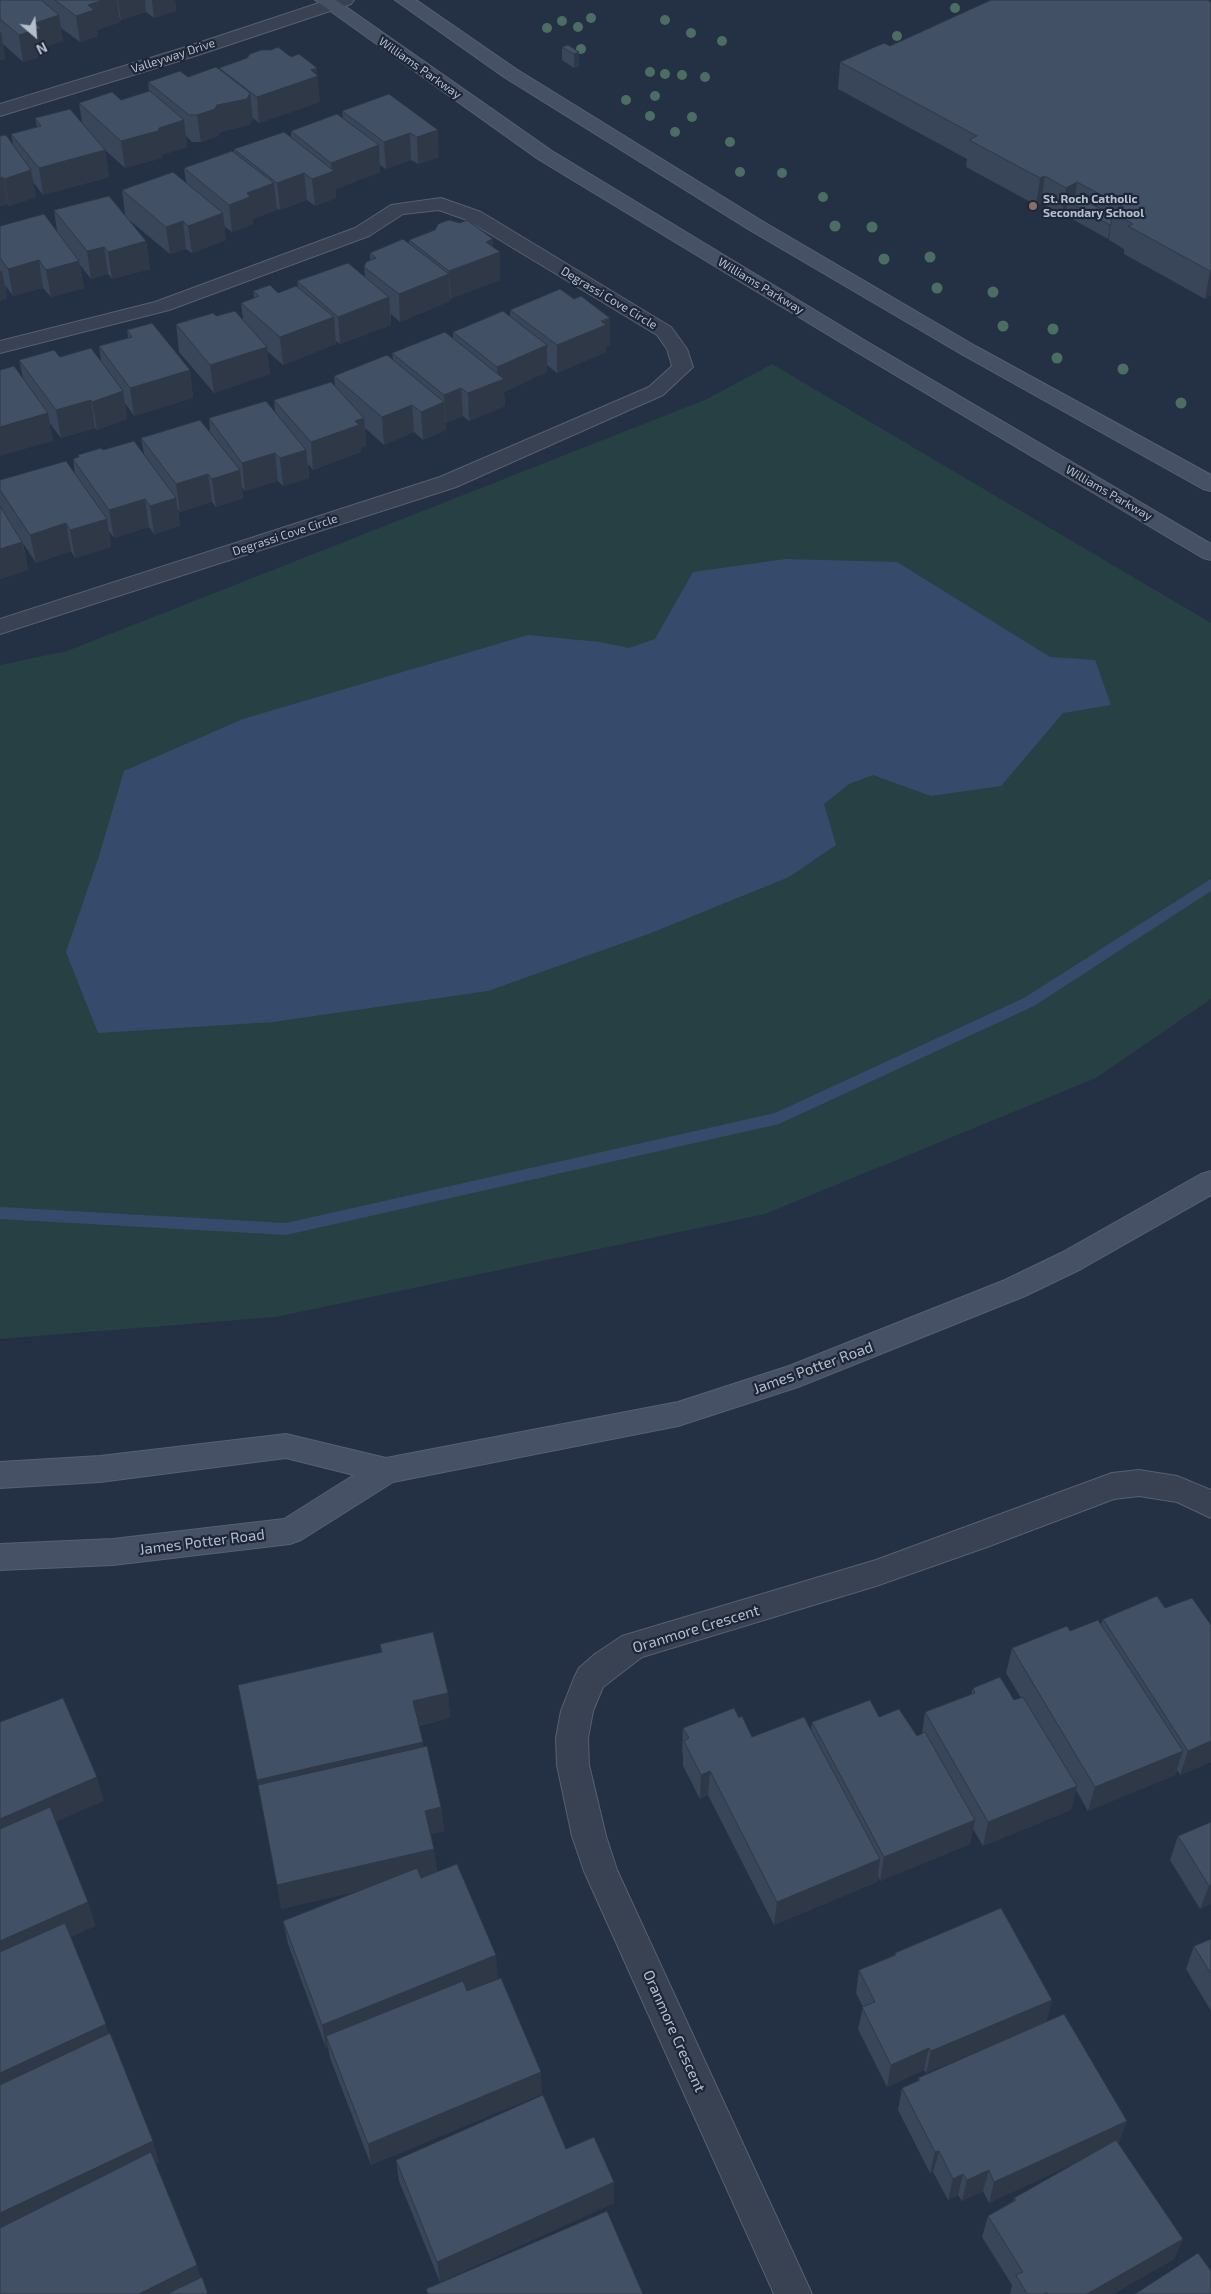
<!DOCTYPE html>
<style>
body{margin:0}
#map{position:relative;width:1211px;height:2294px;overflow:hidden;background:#243044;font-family:"Exo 2",sans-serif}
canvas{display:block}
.north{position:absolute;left:10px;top:10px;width:50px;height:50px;-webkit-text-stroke:4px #1d2738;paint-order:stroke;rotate:153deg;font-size:14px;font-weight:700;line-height:20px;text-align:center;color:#b5becd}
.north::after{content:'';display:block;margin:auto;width:18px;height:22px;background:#b5becd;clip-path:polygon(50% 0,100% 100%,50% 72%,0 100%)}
</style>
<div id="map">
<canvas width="1211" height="2294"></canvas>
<div class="north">N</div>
</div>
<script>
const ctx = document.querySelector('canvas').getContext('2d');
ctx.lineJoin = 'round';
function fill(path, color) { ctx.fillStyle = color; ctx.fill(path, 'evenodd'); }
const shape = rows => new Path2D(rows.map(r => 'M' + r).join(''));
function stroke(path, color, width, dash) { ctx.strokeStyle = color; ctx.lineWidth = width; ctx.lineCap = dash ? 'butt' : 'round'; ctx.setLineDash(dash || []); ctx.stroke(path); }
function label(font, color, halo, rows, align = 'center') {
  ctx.font = font + ' "Exo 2",sans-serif'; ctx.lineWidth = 4.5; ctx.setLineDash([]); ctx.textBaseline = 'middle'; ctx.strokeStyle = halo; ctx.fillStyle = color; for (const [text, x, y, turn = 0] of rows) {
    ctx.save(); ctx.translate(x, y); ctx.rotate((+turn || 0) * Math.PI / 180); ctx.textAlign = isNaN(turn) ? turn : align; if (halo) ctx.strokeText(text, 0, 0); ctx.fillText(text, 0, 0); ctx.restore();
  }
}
fill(shape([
 [772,364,1211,623,1211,999,1096,1078,765,1214,276,1317,0,1339,0,665,67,651,707,399]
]), '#264044');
fill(shape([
 [786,559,897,562,1050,657,1095,660,1111,705,1063,713,1001,786,931,796,873,775,849,784,824,804,836,845,789,877,651,933,488,991,273,1022,98,1033,66,952,99,856,124,771,243,719,528,635,600,642,629,648,655,639,693,572]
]), '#364b6c');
fill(shape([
 [1211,879,1211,891,1034,1006,779,1124,286,1235,0,1219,0,1207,286,1223,775,1113,1024,998,1211,879]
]), '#364b6c');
const minor = shape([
 [441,198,481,212,671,327,687,349,693,367,663,395,456,487,0,634,0,619,440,477,649,387,672,366,667,349,657,335,467,220,439,210,403,214,369,236,169,310,0,353,0,341,155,302,355,228,391,205,441,198],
 [1139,1470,1177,1476,1211,1490,1211,1518,1177,1502,1139,1496,1114,1499,987,1547,876,1586,642,1657,603,1687,593,1711,588,1738,589,1765,606,1836,617,1870,812,2294,774,2294,584,1871,572,1836,557,1765,556,1738,561,1711,574,1678,579,1668,595,1654,622,1636,876,1560,1112,1473,1139,1470]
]);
const tertiary = shape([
 [328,0,354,0,351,4,198,55,0,116,0,104,186,47,328,0]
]);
const secondary = shape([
 [315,0,336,0,552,151,869,343,1211,544,1211,560,1203,558,855,351,538,159,315,0],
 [395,0,416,0,516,69,762,221,977,347,1211,475,1211,491,1203,489,963,355,748,229,504,77,395,0],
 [1211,1171,1211,1195,1081,1269,1025,1296,798,1387,678,1426,393,1482,301,1540,290,1544,113,1565,0,1570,0,1544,113,1539,284,1519,354,1475,286,1458,100,1482,0,1488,0,1462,100,1456,286,1434,386,1458,678,1402,789,1366,1005,1280,1061,1253,1201,1174,1211,1171]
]);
stroke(minor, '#566070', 2);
stroke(tertiary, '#566070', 2);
stroke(secondary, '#566070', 2);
fill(minor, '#384253');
fill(tertiary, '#384253');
fill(secondary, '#465166');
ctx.fillStyle = '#4a6e61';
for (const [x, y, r] of [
 [955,8,5],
 [591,18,5],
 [665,20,5],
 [562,21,5],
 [578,27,5],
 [547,28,5],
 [691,33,5],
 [897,36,5],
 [722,41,5],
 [581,49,5],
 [650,72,5],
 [665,74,5],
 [682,75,5],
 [705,77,5],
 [655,96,5],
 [626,100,5],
 [650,116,5],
 [692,117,5],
 [675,132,5],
 [730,142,5],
 [740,172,5],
 [782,173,5],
 [823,197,5],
 [835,226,5.5],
 [872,227,5.5],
 [930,257,5.5],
 [884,259,5.5],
 [937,288,5.5],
 [993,292,5.5],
 [1003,326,5.5],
 [1053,329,5.5],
 [1057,358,5.5],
 [1123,369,5.5],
 [1181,403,5.5]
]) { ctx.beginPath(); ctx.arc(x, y, r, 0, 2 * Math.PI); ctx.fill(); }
fill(shape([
 [0,0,175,0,176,11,154,18,146,12,121,20,119,19,120,22,97,30,98,36,80,42,61,28,63,41,44,47,46,55,23,62,3,44,5,59,0,60],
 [1207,0,1211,295,1205,299,1124,254,1124,249,1109,240,1109,238,1108,239,1065,215,1066,213,1062,215,1041,203,1036,205,966,167,967,159,838,89,840,62,890,46],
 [562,47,579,52,579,66,574,68,562,60],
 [219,68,320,102,259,123,253,118,253,120,249,125,220,132,218,136,201,142,192,142,186,136,187,147,162,155,162,158,125,168,105,150,109,177,43,195,33,182,36,197,9,206,8,204,0,206,0,136,13,144,11,134,37,127,35,118,82,122,79,103,121,100,149,91,148,82,188,77,219,70],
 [389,94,439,157,418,164,411,160,386,169,380,165,380,172,336,189,336,198,315,206,307,200,280,210,276,208,277,210,253,219,253,224,232,232,224,226,226,240,192,253,186,249,170,254,129,220,146,241,150,269,112,279,108,274,91,279,80,265,84,288,51,297,43,288,13,296,5,285,7,298,0,301,0,226,57,231,54,210,125,215,122,190,186,183,184,168,234,152,234,149,291,138,291,131,343,118,342,111],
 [493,239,493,247,500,280,450,299,450,301,400,322,391,314,391,325,340,344,336,341,336,344,283,365,267,351,270,374,214,393,179,352,176,324,216,316,243,320,241,303,254,298,253,291,278,293,298,287,297,281,365,276,364,267,370,260,370,253,409,244,409,240],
 [574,299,610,318,610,345,606,347,606,352,557,373,547,365,547,372,504,392,505,406,469,421,463,416,445,423,446,430,423,440,414,432,384,445,365,428,366,446,361,448,361,452,313,470,308,464,309,478,283,486,278,481,245,491,242,487,243,498,216,507,212,502,180,512,178,509,180,526,154,534,149,527,114,538,109,531,111,547,75,558,71,551,36,563,23,543,28,570,0,579,0,480,75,474,73,459,78,457,78,455,103,450,144,454,141,438,210,433,209,418,275,412,274,400,335,386,334,376,393,359,392,353,453,338,453,332,510,316,510,310],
 [127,330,190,370,193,398,134,416,125,403,127,419,97,430,95,428,61,438,49,422,53,441,23,378,19,360,60,357,101,362,99,346,128,338],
 [1165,1608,1211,1625,1211,1762,1180,1775,1177,1770,1175,1775,1088,1811,1076,1790,1071,1810,983,1846,973,1829,970,1844,880,1881,878,1876,877,1882,774,1925,708,1795,700,1799,683,1766,683,1754,682,1752,683,1728,739,1718,752,1737,811,1730,812,1722,879,1717,917,1736,922,1734,925,1712,971,1694,973,1688,1014,1700,1021,1698,1006,1673,1012,1648,1070,1631,1101,1624,1103,1619],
 [380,1644,448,1693,450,1718,419,1726,423,1747,441,1807,444,1831,431,1834,437,1872,498,1978,467,1991,542,2094,371,2165,330,2058,328,2047,326,2048,288,1944,283,1921,362,1890,281,1909,381,1652],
 [433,1874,421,1878,420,1877],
 [1211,1822,1211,1905,1211,1904,1200,1909,1170,1860,1178,1836],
 [1211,1939,1211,2011,1186,1969,1194,1946],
 [895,1953,1052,2000,1046,2022,1118,2143,1183,2239,1174,2259,1113,2294,1010,2294,1012,2285,982,2237,988,2216,1013,2201,1014,2198,1079,2161,989,2203,983,2191,962,2201,958,2195,948,2200,933,2172,930,2173,898,2110,902,2088,918,2081,918,2078,1029,2029,926,2073,924,2070,887,2087,858,2029,863,2007,856,1993,859,1970,894,1955],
 [566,2149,614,2203,440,2282,399,2181,396,2160]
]), '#394558');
fill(shape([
 [103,0,117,0,120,22,97,30,98,36,80,42,76,16,88,5],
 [118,0,145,0,146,12,121,20],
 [152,0,175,0,176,11,154,18],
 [59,15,63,41,44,47,46,55,23,62,19,35,35,23],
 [0,32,1,32,5,59,0,60],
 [579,52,579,66,574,68,574,54],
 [317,68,320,102,259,123,257,97,311,70],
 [250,93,253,120,249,125,220,132,218,136,201,142,197,115,217,105],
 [184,120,187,147,162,155,162,158,125,168,121,141],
 [438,130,439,157,418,164,417,137],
 [410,133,411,160,386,169,384,142],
 [379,145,380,172,336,189,336,198,315,206,312,179,332,172,331,163],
 [105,150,109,177,43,195,39,168],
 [31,170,36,197,9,206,4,179],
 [304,173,307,200,280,210,277,183],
 [1045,176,1041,203,1036,205,1040,178],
 [3,177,8,204,0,206,0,178],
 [1077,182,1074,205,1067,201,1066,213,1062,215,1066,188],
 [274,183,277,210,253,219,253,224,232,232,229,205,247,193],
 [223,213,226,240,192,253,188,226],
 [183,221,186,249,170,254,166,227],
 [1111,224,1109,238,1108,239,1110,225],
 [493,239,493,255,500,252,500,280,451,299,449,271,486,242],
 [146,241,150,269,112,279,108,252],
 [104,247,108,274,91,279,87,251],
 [39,260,43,288,13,296,8,269],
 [79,261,84,288,51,297,46,270],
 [0,271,2,271,7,298,0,301],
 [1210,271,1211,271,1211,295,1205,299],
 [449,274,450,301,400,322,399,294],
 [389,297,391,325,340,344,338,317],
 [334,317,336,344,283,365,280,337],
 [610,318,610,345,606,347,606,352,557,373,557,345],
 [547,345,547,372,504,392,505,406,469,421,468,393,498,381,497,367],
 [267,347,270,374,214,393,210,365],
 [190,370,193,398,134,416,130,388],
 [461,388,463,416,446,423,444,395],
 [123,391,127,419,97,430,92,402],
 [91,400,95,428,61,438,56,410],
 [444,402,446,430,423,440,421,412],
 [412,405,414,432,384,445,382,417],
 [48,413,53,441,0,456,0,427],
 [364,418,366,446,361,448,361,452,313,470,311,442,355,421],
 [306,450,309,478,283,486,280,458],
 [275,453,278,481,245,491,242,463],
 [240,470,243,498,216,507,212,479],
 [208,474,212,502,180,512,176,484],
 [176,498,180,526,154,534,150,506],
 [145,499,149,527,114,538,109,510],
 [107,519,111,547,75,558,70,530],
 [66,523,71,551,36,563,30,535],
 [22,542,28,570,0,579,0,549],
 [448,1693,450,1718,416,1726,413,1701],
 [1211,1741,1211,1762,1180,1775,1188,1751],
 [423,1742,425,1767,261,1805,257,1780],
 [1183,1751,1175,1775,1088,1811,1095,1787],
 [710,1771,708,1795,700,1799,701,1775],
 [97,1777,104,1801,0,1846,0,1819],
 [1077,1786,1071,1810,983,1846,988,1822],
 [441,1807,444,1831,428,1835,425,1811],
 [975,1820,970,1844,880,1881,884,1857],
 [434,1849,437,1873,281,1909,277,1885],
 [880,1859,877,1882,774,1925,777,1902],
 [1211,1885,1211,1904,1200,1909,1209,1886],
 [88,1902,96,1926,0,1968,0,1941],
 [496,1955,498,1978,330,2046,326,2036,328,2047,326,2048,322,2025],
 [1052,2000,1046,2022,926,2073,931,2051],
 [106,2024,113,2047,0,2099,0,2073],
 [929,2048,924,2070,887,2087,891,2065],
 [541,2072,542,2094,371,2165,368,2144],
 [1127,2121,1119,2143,989,2203,994,2182],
 [153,2141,159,2162,0,2238,0,2213],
 [939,2151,933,2172,930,2173,935,2152],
 [989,2170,983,2191,962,2201,967,2180],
 [963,2174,958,2195,948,2200,953,2179],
 [614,2182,614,2203,440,2282,437,2262],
 [1183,2239,1174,2259,1113,2294,1087,2294],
 [197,2265,203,2285,185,2294,139,2294]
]), '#2e3847');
const building = shape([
 [0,0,41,0,59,15,35,23,41,28,19,35,0,19,0,0],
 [55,0,103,0,88,5,94,10,76,16,55,0],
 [991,0,1207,0,1211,2,1211,271,1210,271,1128,226,1133,224,1113,213,1124,207,1077,182,1066,188,1045,176,1040,178,969,140,977,136,840,62,884,43,890,46,991,0],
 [568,45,579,52,574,54,562,47,568,45],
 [278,47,291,57,299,54,317,68,311,70,318,76,257,97,219,68,247,58,250,54,261,50,271,50,278,47],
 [216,67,250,93,247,99,217,105,215,109,197,115,189,115,148,82,180,71,188,77,216,67],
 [150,91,184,120,159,128,158,131,121,141,79,103,112,92,121,100,150,91],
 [389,94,438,130,417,137,410,133,384,142,342,111,389,94],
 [70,109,105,150,39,168,11,134,41,126,35,118,70,109],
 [337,114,379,145,331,163,291,131,337,114],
 [284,132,334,171,312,179,304,173,277,183,234,149,284,132],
 [6,135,31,170,4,179,3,177,0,178,0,136,6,135],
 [232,151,274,183,247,193,250,197,229,205,184,168,232,151],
 [173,172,223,213,188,226,183,221,166,227,122,190,173,172],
 [109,196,146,241,108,252,104,247,87,251,54,210,109,196],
 [1077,196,1112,215,1111,224,1110,225,1067,201,1077,196],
 [44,214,79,261,46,270,39,260,8,269,0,258,0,226,44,214],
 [449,220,460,223,467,220,493,239,486,242,500,252,449,271,409,240,435,230,438,224,449,220],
 [403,239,449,274,399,294,364,267,366,262,376,258,370,253,403,239],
 [348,263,389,297,338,317,297,281,348,263],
 [270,285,278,293,296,286,334,317,280,337,241,303,259,296,253,291,270,285],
 [560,289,574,299,581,296,610,318,601,321,606,325,557,345,510,310,560,289],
 [235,311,267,347,210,365,176,324,213,313,216,316,235,311],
 [503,311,547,345,497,367,453,332,503,311],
 [152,323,190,370,130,388,99,346,132,337,127,330,152,323],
 [445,332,504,379,468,393,461,388,444,395,392,353,445,332],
 [91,348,123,391,92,402,91,400,56,410,19,360,54,350,60,357,91,348],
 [387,355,444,402,421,412,412,405,382,417,334,376,387,355],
 [14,366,48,413,0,427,0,370,14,366],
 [331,382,364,418,355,421,359,425,311,442,274,400,331,382],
 [266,401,306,450,280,458,275,453,242,463,209,418,266,401],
 [200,420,240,470,212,479,208,474,176,484,141,438,200,420],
 [134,441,176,498,150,506,145,499,109,510,73,459,79,457,78,455,101,448,103,450,134,441],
 [66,461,107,519,70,530,66,523,30,535,0,490,0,480,66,461],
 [0,506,22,542,0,549,0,506],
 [1157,1596,1165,1608,1192,1598,1211,1625,1211,1741,1188,1751,1103,1619,1157,1596],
 [1098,1620,1183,1751,1095,1787,1012,1648,1067,1626,1070,1631,1098,1620],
 [433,1632,448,1693,413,1701,423,1742,257,1780,238,1685,382,1652,380,1644,433,1632],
 [1000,1677,1014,1700,1023,1697,1077,1786,988,1822,925,1712,975,1693,973,1688,1000,1677],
 [63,1698,97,1777,0,1819,0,1722,63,1698],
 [870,1700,879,1717,899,1709,917,1736,925,1732,975,1820,884,1857,812,1722,870,1700],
 [734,1708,739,1718,742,1716,752,1737,804,1717,880,1859,777,1902,710,1771,701,1775,684,1741,689,1738,683,1728,734,1708],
 [427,1746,441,1807,425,1811,434,1849,277,1885,258,1785,427,1746],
 [50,1807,88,1902,0,1941,0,1829,50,1807],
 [1211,1822,1211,1885,1209,1886,1178,1836,1211,1822],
 [457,1864,496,1955,322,2025,283,1921,417,1868,421,1878,457,1864],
 [1001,1908,1052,2000,931,2051,929,2048,891,2065,862,2007,875,2002,859,1970,896,1955,895,1953,1001,1908],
 [65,1923,106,2024,0,2073,0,1952,65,1923],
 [1211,1939,1211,1974,1194,1946,1211,1939],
 [501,1978,541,2072,368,2144,326,2036,463,1981,467,1991,501,1978],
 [1064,2014,1127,2121,994,2182,989,2170,967,2180,963,2174,953,2179,939,2151,935,2152,902,2088,920,2080,918,2078,1064,2014],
 [110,2033,153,2141,0,2213,0,2085,110,2033],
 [543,2095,566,2149,594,2137,614,2182,437,2262,396,2160,543,2095],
 [1116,2140,1183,2239,1087,2294,1047,2294,1046,2292,1044,2294,1027,2294,1016,2275,1023,2272,988,2216,1016,2200,1014,2198,1116,2140],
 [151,2152,197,2265,139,2294,0,2294,0,2228,151,2152],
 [607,2211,643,2294,428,2294,426,2289,607,2211],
 [1198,2253,1211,2271,1211,2294,1135,2294,1198,2253],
 [202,2277,208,2294,167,2294,202,2277]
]);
fill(building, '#425066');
stroke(building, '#2e3847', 1);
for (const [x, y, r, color] of [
 [1033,206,5,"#8d6e63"]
]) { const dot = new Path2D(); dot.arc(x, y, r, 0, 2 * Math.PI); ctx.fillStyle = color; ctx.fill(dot); stroke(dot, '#1d2738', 2); }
label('12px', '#b5becd', '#1d2738', [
 ["Valleyway Drive",173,56,-18],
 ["Williams Parkway",420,68,35],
 ["Williams Parkway",761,286,31],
 ["Degrassi Cove Circle",609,298,31],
 ["Williams Parkway",1109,493,30],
 ["Degrassi Cove Circle",285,535,-18]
]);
label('bold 12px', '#b5becd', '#1d2738', [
 ["St. Roch Catholic",1043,199],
 ["Secondary School",1043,213]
], 'left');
label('15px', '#b5becd', '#1d2738', [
 ["James Potter Road",813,1368,-20],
 ["James Potter Road",202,1542,-7],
 ["Oranmore Crescent",696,1629,-17],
 ["Oranmore Crescent",674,2031,66]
]);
</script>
